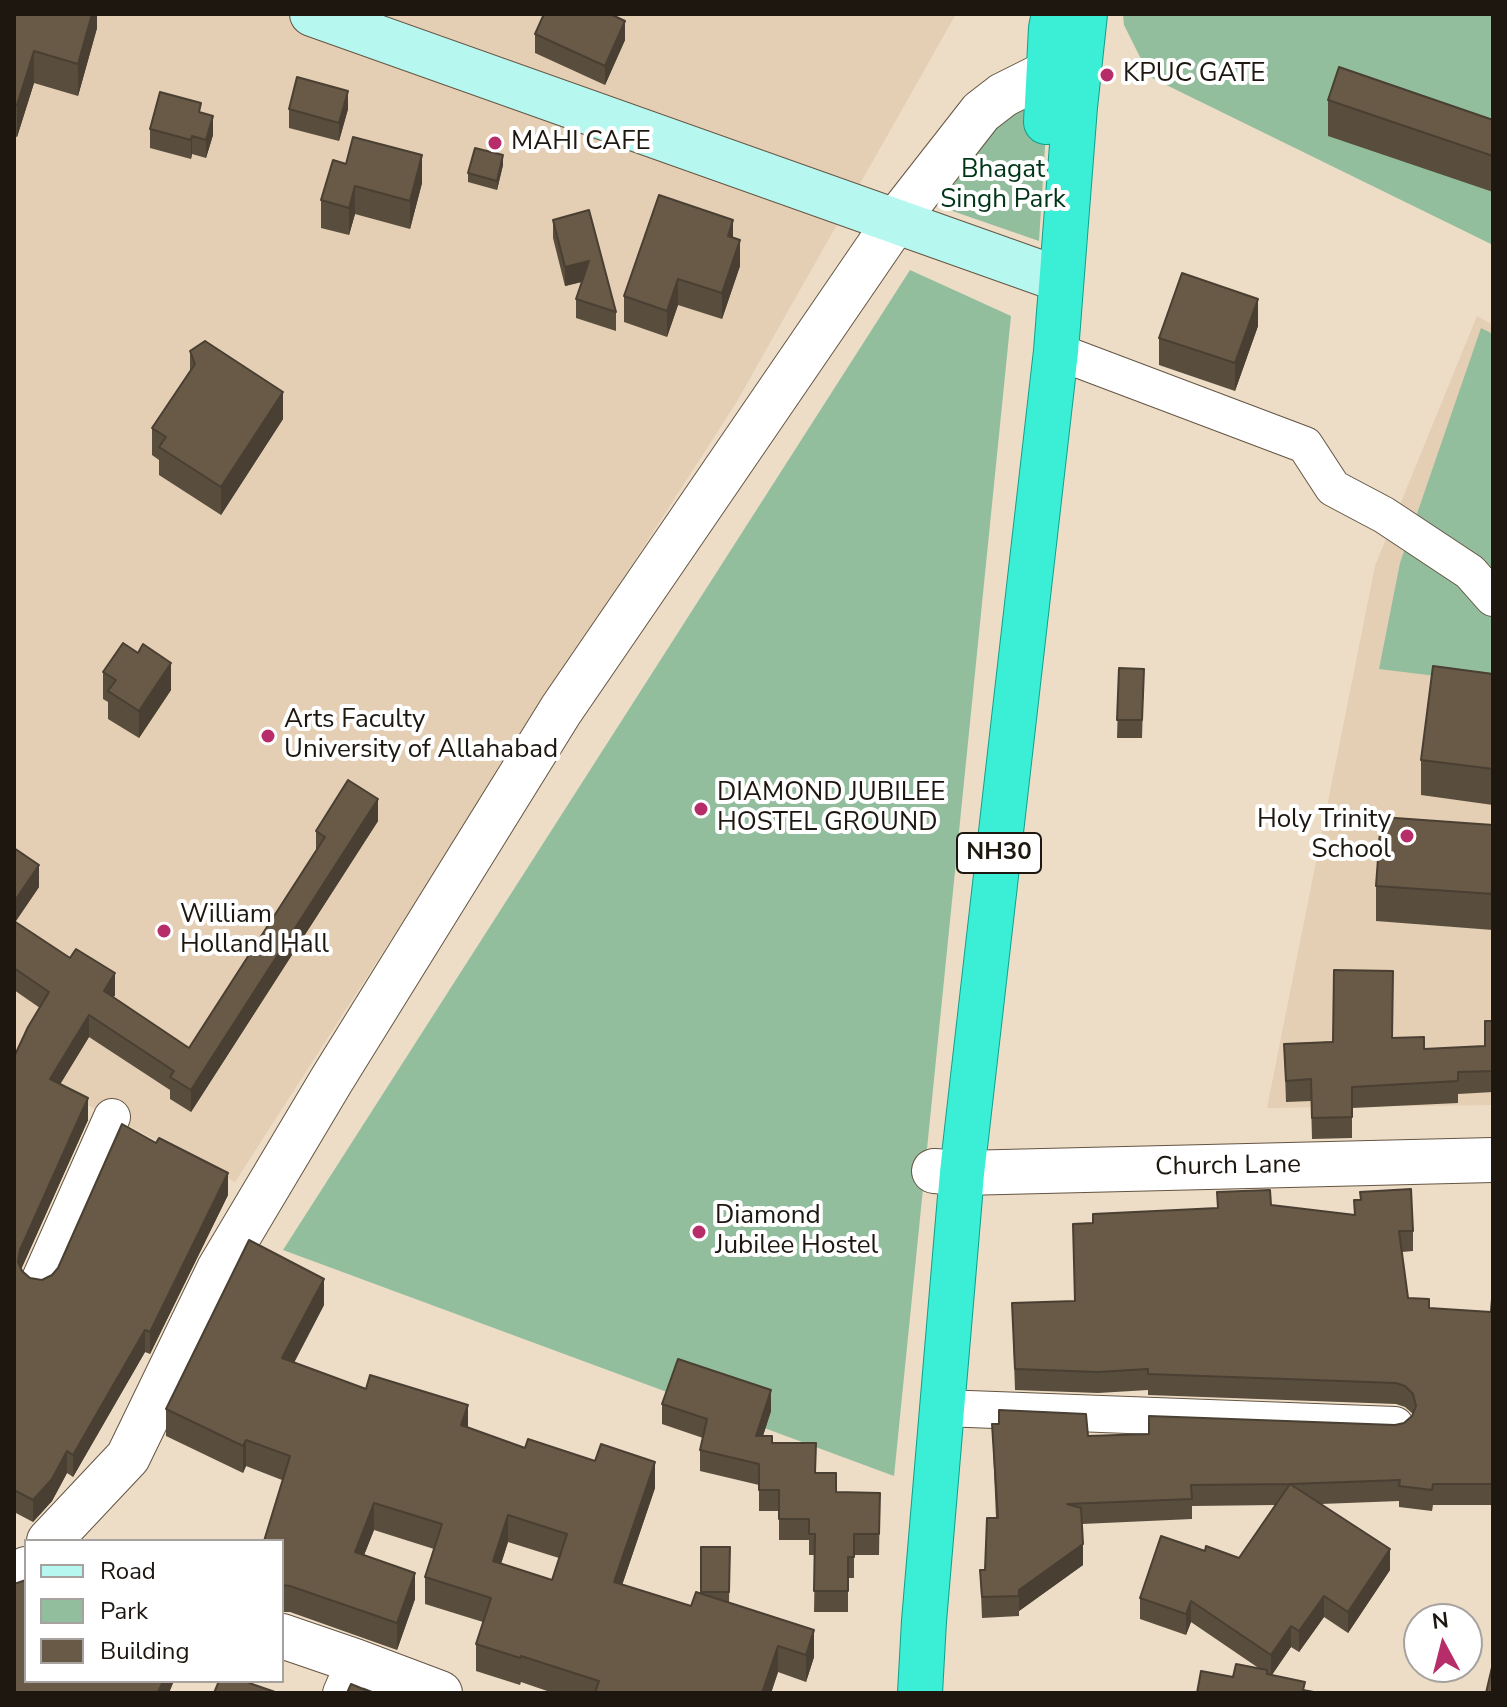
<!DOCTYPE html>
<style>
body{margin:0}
#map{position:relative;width:1507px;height:1707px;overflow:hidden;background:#eddcc6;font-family:"Nunito Sans",sans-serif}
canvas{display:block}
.frame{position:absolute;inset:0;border:16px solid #1d1710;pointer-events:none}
.legend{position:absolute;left:24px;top:1539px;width:260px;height:144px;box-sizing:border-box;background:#fff;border:2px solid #a5a29f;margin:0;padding:10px 14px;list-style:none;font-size:24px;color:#1d1710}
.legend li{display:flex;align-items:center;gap:16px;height:40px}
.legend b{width:40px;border:2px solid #a5a29f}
.north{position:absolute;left:1403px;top:1603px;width:80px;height:80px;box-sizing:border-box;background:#fff;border:2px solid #a5a29f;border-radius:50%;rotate:353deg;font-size:22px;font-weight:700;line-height:32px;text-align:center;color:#1d1710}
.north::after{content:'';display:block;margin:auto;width:28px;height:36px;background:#b72d69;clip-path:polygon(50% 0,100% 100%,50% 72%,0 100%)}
</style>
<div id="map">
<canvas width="1507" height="1707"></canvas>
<div class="frame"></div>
<ul class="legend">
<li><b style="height:10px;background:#b6f8f0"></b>Road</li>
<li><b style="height:22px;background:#93be9d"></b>Park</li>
<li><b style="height:22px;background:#685a47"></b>Building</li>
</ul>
<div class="north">N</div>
</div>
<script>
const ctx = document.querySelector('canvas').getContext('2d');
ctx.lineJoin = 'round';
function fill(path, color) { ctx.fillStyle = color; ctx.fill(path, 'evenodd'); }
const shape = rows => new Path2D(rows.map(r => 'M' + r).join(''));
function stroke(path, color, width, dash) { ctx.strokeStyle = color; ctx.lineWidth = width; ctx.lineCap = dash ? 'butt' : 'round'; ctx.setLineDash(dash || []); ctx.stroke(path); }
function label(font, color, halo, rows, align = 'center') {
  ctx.font = font + ' "Nunito Sans",sans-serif'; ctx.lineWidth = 8; ctx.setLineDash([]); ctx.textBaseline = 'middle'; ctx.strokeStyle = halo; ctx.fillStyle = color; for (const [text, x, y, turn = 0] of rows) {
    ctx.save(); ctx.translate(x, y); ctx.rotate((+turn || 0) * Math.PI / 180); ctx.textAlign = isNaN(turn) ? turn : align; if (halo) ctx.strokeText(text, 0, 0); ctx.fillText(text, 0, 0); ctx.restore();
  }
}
fill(shape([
 [14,14,956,14,736,403,235,1182,112,1117,14,1069],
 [1477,316,1493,325,1493,1105,1267,1108,1375,566]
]), '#e4ceb4');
fill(shape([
 [1123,14,1493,14,1493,245,1150,77,1124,25],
 [1051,53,1039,241,938,206],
 [910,270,1011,316,894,1476,283,1250],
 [1481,328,1493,334,1493,683,1379,669,1400,563]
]), '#93be9d');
const minor = shape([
 [1056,351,1305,445,1333,488,1384,515,1470,572,1493,598],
 [39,1281,112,1117],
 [942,1408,1395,1425],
 [341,1693,355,1661]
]);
const tertiary = shape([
 [934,1171,962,1173,1493,1160],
 [49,1541,128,1457,219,1269,331,1081,561,710,895,222,981,112,1003,95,1049,72],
 [14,1586,26,1569],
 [282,1636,355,1661,440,1693]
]);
const secondary = shape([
 [312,14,1061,280]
]);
const trunk = shape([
 [1046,122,1051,28,1054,14],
 [920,1693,924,1621,962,1173,1056,351,1075,107,1085,14]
]);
stroke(minor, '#645543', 38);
stroke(tertiary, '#645543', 46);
stroke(secondary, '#645543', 46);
stroke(trunk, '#11a08a', 46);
stroke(minor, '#fff', 36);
stroke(tertiary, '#fff', 44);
stroke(secondary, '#b6f8f0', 44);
stroke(trunk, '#3beed6', 44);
fill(shape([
 [14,14,97,14,97,28,78,96,34,83,17,137,14,136],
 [535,34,625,40,605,85,535,53],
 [1328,100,1493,120,1493,192,1328,136],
 [289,109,348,109,339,141,289,128],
 [201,113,213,135,206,158,192,154,191,159,150,148,150,129],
 [333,160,422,183,410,229,355,214,349,235,321,228,321,200],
 [503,165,497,190,468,182,468,173],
 [553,220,616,312,616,331,576,318,576,299,582,282,565,286,553,238],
 [733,237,740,266,722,319,678,305,667,337,624,322,624,296],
 [1258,326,1235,391,1159,365,1159,338],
 [190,351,283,419,221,515,159,475,159,460,152,455,152,428,190,371],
 [1119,668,1144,669,1142,738,1117,738],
 [103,672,171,690,139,738,108,719,108,702,103,699],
 [1493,674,1493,805,1421,795,1421,760],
 [378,821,191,1112,170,1099,170,1090,89,1037,60,1084,88,1120,21,1269,30,1278,42,1280,228,1195,150,1354,145,1352,73,1477,67,1473,52,1501,33,1522,14,1512,14,1057,40,1008,14,990,14,848,39,887,15,922,115,995,113,998,189,1048,316,851,316,831],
 [1493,825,1493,930,1376,921,1376,886],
 [1485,1021,1493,1021,1493,1092,1458,1094,1458,1103,1352,1108,1352,1138,1312,1139,1311,1101,1286,1102,1284,1044,1392,1038,1424,1049,1485,1046],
 [1217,1192,1271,1205,1354,1215,1354,1200,1413,1231,1413,1251,1402,1252,1408,1298,1429,1308,1491,1312,1493,1285,1493,1505,1433,1505,1432,1511,1399,1507,1399,1501,1321,1504,1390,1570,1348,1633,1324,1617,1299,1652,1291,1647,1272,1675,1233,1677,1260,1669,1191,1622,1186,1635,1140,1619,1140,1598,1205,1551,1239,1558,1275,1505,1192,1506,1192,1519,1082,1524,1083,1565,1019,1611,1019,1616,982,1618,980,1570,985,1570,996,1518,992,1424,1088,1436,1395,1425,1404,1423,1412,1416,1413,1414,1405,1407,1396,1404,1148,1395,1148,1390,1098,1393,1015,1390,1012,1303,1075,1301,1073,1224,1093,1223,1217,1208],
 [324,1305,294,1363,525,1448,655,1488,622,1585,691,1606,701,1594,701,1547,730,1547,729,1603,814,1657,806,1682,778,1672,771,1693,553,1693,521,1682,520,1685,476,1671,476,1644,483,1622,425,1604,425,1577,434,1549,374,1530,364,1555,415,1599,397,1650,290,1612,282,1612,282,1480,246,1466,243,1473,166,1436,166,1409],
 [508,1542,559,1558,552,1580,501,1564],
 [662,1404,771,1411,763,1436,816,1473,836,1492,880,1493,879,1555,854,1555,854,1578,848,1578,848,1612,814,1612,815,1555,809,1555,809,1540,779,1540,779,1511,759,1511,759,1485,700,1471,700,1450,703,1438,662,1424]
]), '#594d3d');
fill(shape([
 [92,14,97,14,97,28,78,96,78,64],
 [625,21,625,40,605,85,605,66],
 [34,51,34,83,17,137,17,105],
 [348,91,348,109,339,141,339,123],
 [213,116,213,135,206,158,206,140],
 [192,136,192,154,191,159,191,140],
 [422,155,422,183,410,229,410,201],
 [503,155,503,165,497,190,497,181],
 [355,186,355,214,349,235,349,208],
 [733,220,733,246,728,236],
 [740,240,740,266,722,319,722,293],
 [589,261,589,280,565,286,565,267],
 [678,279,678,305,667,337,667,311],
 [1258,299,1258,326,1235,391,1235,363],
 [283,392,283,419,221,515,221,487],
 [171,663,171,690,139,738,139,711],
 [378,799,378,821,191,1112,191,1090],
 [39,865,39,887,14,924,14,902],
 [115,973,115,995,104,1013,104,991],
 [89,1015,89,1037,50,1101,50,1079],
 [88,1098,88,1120,20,1272,18,1262,20,1250],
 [228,1173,228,1195,150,1354,150,1332],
 [324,1279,324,1305,282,1385,282,1358],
 [145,1330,145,1352,73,1477,73,1455],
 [771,1390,771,1411,756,1457,756,1436],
 [468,1405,468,1432,461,1425],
 [246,1440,246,1466,243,1473,243,1446],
 [67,1451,67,1473,52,1501,33,1522,33,1500],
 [655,1462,655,1488,614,1609,614,1582],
 [374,1503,374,1530,355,1578,355,1552],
 [508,1515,508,1542,493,1588,493,1561],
 [1083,1544,1083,1565,1019,1611,1019,1590],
 [1390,1549,1390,1570,1348,1633,1348,1612],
 [415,1573,415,1599,397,1650,397,1623],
 [1324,1596,1324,1617,1299,1652,1299,1631],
 [1191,1601,1191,1622,1186,1635,1186,1614],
 [1291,1626,1291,1647,1271,1676,1271,1655],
 [814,1630,814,1657,806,1682,806,1655],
 [778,1646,778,1672,771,1693,762,1693],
 [163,1681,174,1681,169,1693,158,1693]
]), '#493f32');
const building = shape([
 [14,14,92,14,78,64,34,51,17,105,14,104,14,14],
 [544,14,610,14,625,21,605,66,535,34,544,14],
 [1339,67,1493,120,1493,156,1328,100,1339,67],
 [297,77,348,91,339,123,289,109,297,77],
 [160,92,201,103,199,112,213,116,206,140,192,136,191,140,150,129,160,92],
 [353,137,422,155,410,201,355,186,349,208,321,200,333,160,346,164,353,137],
 [475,148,503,155,497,181,468,173,475,148],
 [659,195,733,220,728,236,740,240,722,293,678,279,667,311,624,296,659,195],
 [589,210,616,312,576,299,589,261,565,267,553,220,589,210],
 [1182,273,1258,299,1235,363,1159,338,1182,273],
 [205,341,283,392,221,487,159,447,166,437,152,428,195,364,190,351,205,341],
 [123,643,138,653,143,644,171,663,139,711,108,691,116,680,103,672,123,643],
 [1433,666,1493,674,1493,769,1421,760,1433,666],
 [1119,668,1144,669,1142,720,1117,720,1119,668],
 [348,780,378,799,191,1090,170,1077,174,1071,89,1015,50,1079,88,1098,20,1250,18,1262,22,1271,30,1278,42,1280,52,1275,58,1268,122,1124,156,1143,159,1138,228,1173,150,1332,145,1330,73,1455,67,1451,52,1479,33,1500,14,1490,14,1057,28,1027,49,992,14,968,14,921,70,958,76,949,115,973,104,991,189,1048,325,837,316,831,348,780],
 [1381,817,1493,825,1493,894,1376,886,1381,817],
 [14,848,39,865,14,902,14,848],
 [1334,970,1393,971,1392,1038,1424,1037,1424,1049,1485,1046,1485,1021,1493,1021,1493,1071,1458,1072,1458,1081,1352,1087,1352,1117,1312,1118,1311,1079,1286,1081,1284,1044,1333,1042,1334,970],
 [1411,1189,1413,1231,1399,1231,1408,1298,1429,1299,1429,1308,1491,1312,1493,1285,1493,1484,1433,1484,1432,1490,1399,1486,1400,1480,1290,1484,1390,1549,1348,1612,1324,1596,1299,1631,1291,1626,1271,1655,1191,1601,1186,1614,1140,1598,1161,1536,1205,1551,1206,1546,1239,1558,1290,1484,1191,1485,1192,1499,1067,1504,1081,1508,1083,1544,1019,1590,1019,1596,982,1597,980,1570,985,1570,987,1518,998,1518,992,1424,999,1424,999,1410,1086,1414,1088,1436,1149,1434,1149,1416,1395,1425,1404,1423,1412,1416,1416,1406,1413,1394,1405,1386,1396,1383,1148,1374,1148,1369,1098,1372,1015,1369,1012,1303,1075,1301,1073,1224,1093,1223,1093,1214,1218,1208,1217,1192,1270,1190,1271,1205,1355,1215,1354,1200,1361,1200,1360,1192,1411,1189],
 [249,1240,324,1279,282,1358,366,1389,370,1375,468,1405,461,1425,525,1448,528,1439,595,1461,601,1444,655,1462,614,1582,691,1606,696,1592,814,1630,806,1655,778,1646,762,1693,595,1693,599,1681,521,1656,520,1658,476,1644,491,1598,425,1577,442,1524,374,1503,355,1552,415,1573,397,1623,290,1586,282,1585,282,1541,264,1541,290,1456,246,1440,243,1446,166,1409,249,1240],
 [508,1515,567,1534,552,1580,493,1561,508,1515],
 [678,1359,771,1390,756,1436,772,1436,772,1443,816,1443,815,1473,836,1473,836,1492,880,1493,879,1534,854,1534,854,1557,848,1557,848,1591,814,1591,815,1534,809,1534,809,1519,779,1519,779,1490,759,1490,759,1464,700,1450,707,1419,662,1404,678,1359],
 [701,1547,730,1547,729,1592,701,1592,701,1547],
 [26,1580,26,1681,163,1681,158,1693,14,1693,14,1584,26,1580],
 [1493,1663,1493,1693,1486,1693,1493,1663],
 [1236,1664,1267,1670,1267,1674,1305,1682,1303,1690,1319,1693,1197,1693,1201,1671,1233,1677,1236,1664],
 [219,1681,250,1681,249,1683,278,1693,214,1693,219,1681],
 [351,1684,373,1693,347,1693,351,1684]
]);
fill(building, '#685a47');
stroke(building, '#493f32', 2);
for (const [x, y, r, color] of [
 [1107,75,8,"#b72d69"],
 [495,143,8,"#b72d69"],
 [268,736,8,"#b72d69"],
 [701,809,8,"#b72d69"],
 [1407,836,8,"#b72d69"],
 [164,931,8,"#b72d69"],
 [699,1232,8,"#b72d69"]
]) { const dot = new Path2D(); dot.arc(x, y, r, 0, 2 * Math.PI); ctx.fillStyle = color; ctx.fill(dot); stroke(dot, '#fff', 3); }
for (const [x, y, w] of [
 [999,853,84]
]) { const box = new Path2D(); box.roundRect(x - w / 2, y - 20, w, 40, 6); ctx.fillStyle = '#fff'; ctx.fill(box); stroke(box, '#1d1710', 2); }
label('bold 24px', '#1d1710', null, [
 ["NH30",999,853]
]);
label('26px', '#1d1710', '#fff', [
 ["KPUC GATE",1123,75],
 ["MAHI CAFE",511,143],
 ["Arts Faculty",284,721],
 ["University of Allahabad",284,751],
 ["DIAMOND JUBILEE",717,794],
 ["HOSTEL GROUND",717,824],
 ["Holy Trinity",1391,821,"right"],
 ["School",1391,851,"right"],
 ["William",180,916],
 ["Holland Hall",180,946],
 ["Diamond",715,1217],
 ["Jubilee Hostel",715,1247]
], 'left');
label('26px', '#003617', '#fff', [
 ["Bhagat",1003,171],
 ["Singh Park",1003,201]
]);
label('26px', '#1d1710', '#fff', [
 ["Church Lane",1228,1167,-1]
]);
</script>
